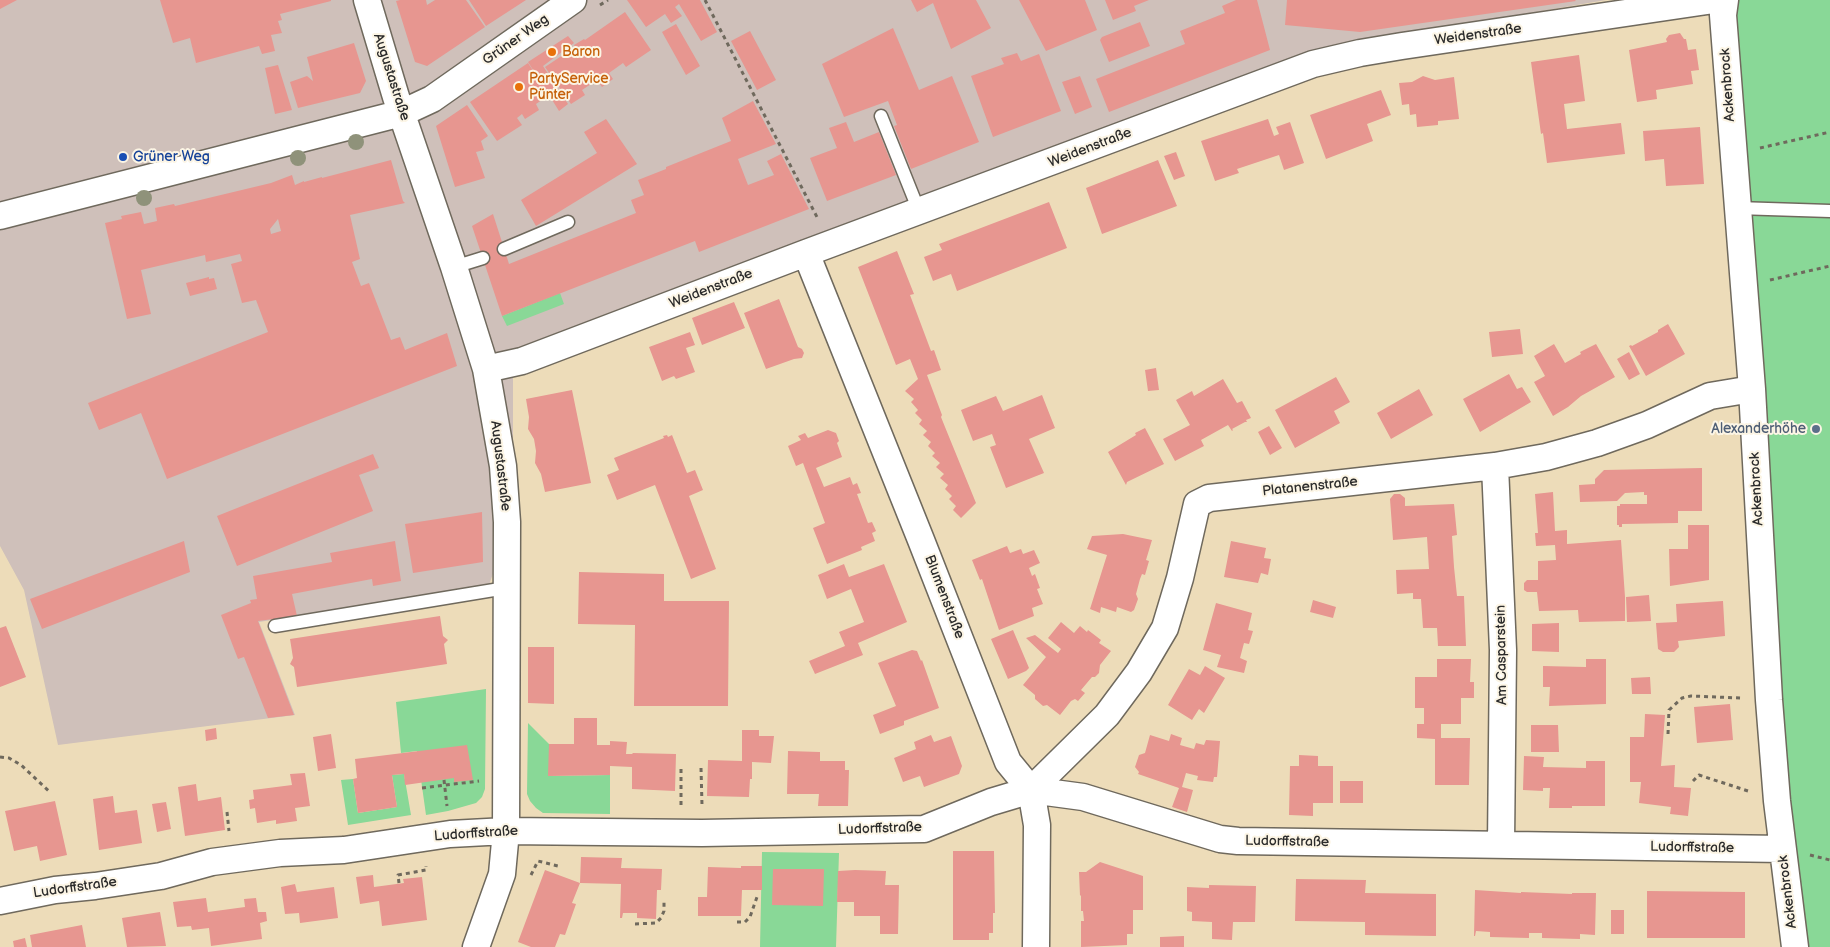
<!DOCTYPE html>
<meta charset="utf-8">
<style>
body{margin:0}
canvas{display:block;background:#eddcb9}
</style>
<canvas width="1830" height="947"></canvas>
<script>
const ctx = document.querySelector('canvas').getContext('2d');
ctx.lineJoin = 'round';
function fill(path, color) { ctx.fillStyle = color; ctx.fill(path, 'evenodd'); }
const shape = rows => new Path2D(rows.map(r => 'M' + r).join(''));
function stroke(path, color, width, dash) { ctx.strokeStyle = color; ctx.lineWidth = width; ctx.lineCap = dash ? 'butt' : 'round'; ctx.setLineDash(dash || []); ctx.stroke(path); }
function label(font, color, halo, rows, align = 'center') {
  ctx.font = font + ' "Balsamiq Sans",sans-serif'; ctx.lineWidth = 4; ctx.setLineDash([]); ctx.textBaseline = 'middle'; ctx.strokeStyle = halo; ctx.fillStyle = color; for (const [text, x, y, turn = 0] of rows) {
    ctx.save(); ctx.translate(x, y); ctx.rotate((+turn || 0) * Math.PI / 180); ctx.textAlign = isNaN(turn) ? turn : align; if (halo) ctx.strokeText(text, 0, 0); ctx.fillText(text, 0, 0); ctx.restore();
  }
}
fill(shape([
 [0,0,1606,0,1454,26,513,363,513,517,489,585,259,622,295,715,58,745,24,590,0,546]
]), '#cfc0ba');
fill(shape([
 [1731,0,1830,0,1830,947,1801,947,1784,802],
 [560,293,564,304,507,326,502,316],
 [486,689,485,789,482,797,476,803,448,811,426,815,417,751,401,753,396,702],
 [528,723,549,744,549,776,610,775,610,814,543,813,536,808,530,801,527,794],
 [404,774,411,815,348,825,341,780,353,779,358,813,397,807,392,775],
 [762,852,839,853,836,947,760,947]
]), '#89d897');
fill(shape([
 [0,0,17,0,0,9],
 [160,0,331,0,331,1,280,14,282,20,278,21,282,33,271,35,275,51,262,54,259,46,196,63,190,38,173,43],
 [400,0,426,0,427,5,435,0,466,0,485,27,427,66,415,62,396,1],
 [469,0,526,0,486,26],
 [627,0,700,0,717,32,701,41,679,4,675,7,682,16,671,23,665,14,646,27],
 [911,0,976,0,991,28,951,49,933,3,917,12],
 [1019,0,1085,0,1097,30,1046,51],
 [1105,0,1149,0,1134,6,1136,11,1113,20],
 [1236,0,1257,0,1270,50,1109,112,1096,79,1185,44,1180,31,1225,13,1222,6],
 [1287,0,1575,0,1576,1,1360,32,1285,25],
 [625,12,651,50,626,67,623,63,609,73,613,79,602,87,597,80,582,90,585,95,571,104,545,67,575,47,574,45,584,39,585,40],
 [1140,22,1150,46,1109,62,1100,40,1102,37],
 [676,24,700,66,686,75,662,32],
 [893,28,919,90,952,76,979,142,911,169,894,126,897,125,888,101,844,117,822,64],
 [750,31,776,80,757,90,731,41],
 [1680,33,1684,39,1686,39,1688,50,1696,49,1699,70,1691,71,1693,84,1656,90,1657,99,1637,102,1629,50,1667,42,1666,39,1669,35],
 [568,36,574,43,543,66,568,104,559,111,549,95,536,104,539,110,525,119,522,114,517,118,522,125,497,141,470,102,528,63,544,87,528,62],
 [354,43,366,81,360,93,298,108,290,82,307,76,313,81,307,57],
 [1017,53,1021,61,1039,54,1061,111,993,137,971,76,1004,64,1001,58],
 [1579,55,1585,101,1564,104,1567,129,1621,123,1625,154,1547,163,1543,133,1541,134,1531,62],
 [278,65,292,110,275,114,265,68],
 [1080,76,1092,107,1075,114,1062,82],
 [1423,76,1435,80,1454,77,1459,119,1438,121,1438,125,1417,127,1416,114,1410,115,1409,104,1402,105,1399,83,1412,82],
 [1381,90,1391,115,1367,124,1373,141,1326,159,1310,115],
 [753,101,776,144,738,159,748,185,774,175,767,161,781,154,809,209,699,252,695,241,502,316,472,226,493,214,509,264,636,213,631,200,644,195,638,180,666,169,666,167,731,141,722,118],
 [467,105,488,136,481,141,484,150,476,152,485,178,455,187,436,126],
 [606,119,637,164,536,226,521,200,597,153,584,132],
 [1268,119,1274,136,1279,134,1276,127,1290,122,1304,163,1284,170,1279,155,1237,169,1239,173,1215,181,1201,141],
 [846,122,854,142,879,132,896,175,827,201,810,158,837,148,829,128],
 [1700,127,1704,184,1666,186,1664,159,1645,161,1643,131],
 [1176,152,1185,176,1174,180,1164,156],
 [391,160,403,201,405,203,350,215,360,259,352,262,361,286,369,283,391,340,400,337,405,350,447,333,457,366,167,479,141,413,99,430,88,403,268,332,256,300,242,303,231,264,242,261,240,254,206,262,205,255,141,270,151,314,127,319,105,223,122,219,121,216,141,212,144,224,157,221,155,208,174,204,175,206,271,183,292,175,295,185,304,181,304,182,322,177,322,178],
 [278,219,281,231,271,234,270,229],
 [1158,160,1177,206,1102,234,1086,188],
 [1049,202,1067,248,957,291,951,274,933,281,924,257,942,250,939,244],
 [897,251,914,294,910,295,931,351,934,350,941,370,927,375,942,415,941,417,945,427,976,503,961,518,953,510,956,506,949,499,952,496,945,489,948,485,940,478,944,474,936,467,940,463,932,456,935,453,928,446,931,442,923,435,927,431,919,424,922,420,915,413,918,410,911,402,914,399,905,391,918,379,910,359,896,365,858,267],
 [209,277,209,279,214,278,217,289,190,296,186,283],
 [779,299,798,347,802,349,804,353,802,358,794,359,766,369,744,313],
 [734,302,745,328,702,345,692,318],
 [1668,324,1685,354,1646,376,1629,346,1631,345,1632,346,1658,332,1658,330],
 [1520,329,1523,354,1492,357,1489,332],
 [690,332,695,345,686,348,695,372,676,379,674,376,662,381,649,347],
 [1554,344,1565,363,1581,354,1580,352,1596,344,1615,377,1581,396,1568,407,1553,416,1534,382,1545,376,1534,356],
 [1629,352,1640,374,1629,380,1617,359],
 [1156,368,1159,390,1148,391,1145,370],
 [1509,374,1517,389,1522,387,1531,402,1480,432,1463,399],
 [1336,377,1350,402,1334,411,1340,423,1295,448,1275,410],
 [1223,379,1237,403,1242,401,1251,418,1246,420,1247,422,1245,422,1232,429,1233,430,1232,431,1228,425,1201,440,1204,446,1175,461,1163,439,1190,425,1176,400,1192,391,1194,396],
 [1419,389,1433,415,1391,439,1377,413],
 [572,390,591,483,545,492,541,474,535,463,536,451,534,439,528,429,529,417,526,399],
 [1042,395,1055,428,1029,439,1044,473,1006,488,990,447,996,445,992,434,973,441,961,410,996,396,1003,411],
 [1269,426,1282,448,1270,455,1258,432],
 [1145,428,1164,464,1127,482,1126,485,1108,452,1136,435,1135,433],
 [828,430,836,433,839,441,837,443,842,457,816,468,824,487,850,477,853,485,857,483,861,493,857,494,868,523,872,522,876,531,872,533,875,541,861,547,862,550,827,564,813,528,825,523,803,463,796,466,788,446,801,440,798,436,805,433,808,438],
 [667,435,668,437,672,435,687,473,695,470,703,490,689,496,716,569,691,579,655,485,617,500,607,475,619,470,614,458,664,438,663,436],
 [373,454,379,468,359,475,373,511,237,566,217,516],
 [1702,468,1702,511,1678,511,1678,523,1622,524,1622,527,1619,527,1619,525,1617,525,1617,506,1620,506,1620,504,1647,504,1647,495,1644,495,1644,492,1625,493,1617,501,1580,502,1579,485,1595,484,1595,479,1604,470],
 [1553,492,1555,531,1567,530,1567,544,1621,540,1625,597,1625,621,1579,622,1578,610,1539,611,1537,592,1527,592,1524,590,1524,583,1527,580,1538,580,1538,561,1556,560,1555,545,1536,546,1535,533,1538,533,1535,494],
 [1394,494,1400,494,1405,498,1405,506,1454,504,1457,535,1452,536,1454,567,1457,596,1464,596,1466,646,1438,646,1437,628,1423,628,1421,599,1413,599,1413,593,1397,594,1396,570,1429,569,1427,537,1393,540,1390,499],
 [482,512,483,562,413,573,405,524],
 [1688,525,1709,525,1709,580,1670,586,1669,549,1688,549],
 [1123,534,1152,540,1146,560,1149,561,1145,575,1142,574,1140,579,1136,594,1138,599,1134,610,1131,612,1117,607,1116,612,1101,607,1100,613,1090,609,1107,555,1087,549,1092,536],
 [184,541,190,572,42,629,30,599],
 [395,541,401,581,373,586,372,579,292,594,297,616,258,621,294,715,268,718,244,657,238,659,221,615,251,603,250,600,257,599,253,576,332,562,330,553],
 [1231,541,1266,548,1264,558,1271,559,1268,575,1261,573,1258,583,1224,577],
 [1007,546,1010,553,1021,549,1023,554,1034,550,1040,563,1029,568,1032,576,1035,574,1040,588,1037,589,1043,604,1032,608,1034,616,999,630,982,579,980,580,972,560],
 [844,564,849,577,884,564,907,622,858,643,863,655,815,674,809,661,845,646,839,632,864,622,851,589,827,599,818,575],
 [579,572,664,574,664,601,729,601,728,706,634,706,635,625,578,624],
 [1649,595,1651,621,1627,622,1626,597],
 [1313,600,1336,607,1333,618,1310,612],
 [1723,601,1725,636,1678,641,1679,647,1674,652,1663,652,1658,649,1656,623,1677,622,1676,604],
 [1216,603,1252,613,1248,630,1253,631,1249,644,1244,643,1240,658,1247,661,1244,673,1217,667,1221,655,1203,650],
 [440,616,443,636,448,640,444,644,447,664,297,687,294,667,290,664,293,658,290,639],
 [1061,622,1074,633,1080,626,1087,632,1088,630,1101,640,1099,643,1111,651,1100,665,1099,673,1095,677,1092,677,1081,690,1085,693,1078,701,1075,699,1071,701,1060,715,1047,705,1043,706,1035,699,1035,695,1023,685,1046,657,1026,638,1035,635,1058,653,1061,649,1048,638],
 [1559,623,1559,652,1532,651,1532,624],
 [6,626,26,677,0,687,0,628],
 [1013,630,1029,668,1026,671,1008,679,991,639],
 [528,647,554,647,554,704,528,703],
 [912,650,917,651,921,661,922,660,939,708,904,721,904,725,880,734,873,715,896,706,878,663],
 [1437,659,1471,659,1470,682,1474,682,1474,698,1461,698,1461,724,1441,724,1441,738,1470,738,1469,785,1435,785,1435,739,1417,738,1417,724,1424,724,1424,708,1415,708,1415,677,1437,677],
 [1586,659,1606,659,1606,704,1549,706,1550,687,1543,687,1543,666,1586,667],
 [1205,666,1225,678,1204,713,1199,709,1192,720,1168,705,1189,669,1200,675],
 [1650,677,1651,694,1632,694,1631,678],
 [1730,704,1733,740,1697,743,1694,707],
 [1645,714,1665,715,1661,766,1675,765,1674,787,1691,788,1688,816,1670,814,1671,807,1639,803,1641,782,1630,782,1630,737,1644,737],
 [574,718,597,718,597,745,610,745,610,741,627,742,626,754,632,754,633,753,676,754,675,791,632,789,632,767,610,766,610,775,548,776,549,744,574,744],
 [1531,725,1558,725,1559,752,1531,752],
 [216,728,217,739,206,741,205,730],
 [742,730,759,730,759,736,774,736,771,763,752,762,752,779,750,779,749,797,707,796,708,760,742,761],
 [331,734,336,768,318,771,313,737],
 [1171,734,1182,738,1180,745,1194,749,1196,743,1204,745,1206,740,1220,741,1217,777,1214,777,1213,782,1197,780,1198,776,1186,773,1182,787,1193,790,1187,812,1172,807,1179,788,1138,774,1139,772,1135,767,1139,755,1145,753,1150,735,1169,741],
 [931,735,934,742,951,736,962,766,959,774,924,787,920,776,903,782,894,758,916,749,914,742],
 [467,745,473,780,454,782,454,778,405,785,404,774,392,775,397,807,358,813,353,779,357,778,355,759],
 [788,751,820,752,820,761,845,761,845,770,849,770,848,806,818,806,819,794,787,794],
 [1299,755,1318,756,1318,766,1333,766,1333,803,1313,803,1313,816,1289,815,1290,766,1299,766],
 [1524,756,1544,757,1543,767,1586,768,1586,761,1605,761,1605,806,1572,806,1572,808,1549,808,1550,788,1543,788,1543,791,1523,790],
 [305,773,310,806,295,808,297,821,276,824,276,820,257,823,255,808,250,809,249,800,254,799,253,790,292,785,290,774],
 [1340,781,1363,781,1363,803,1340,803],
 [196,784,198,801,221,797,225,830,185,836,178,787],
 [113,796,115,813,137,810,142,843,99,850,93,799],
 [55,801,67,855,40,861,37,846,14,851,5,811],
 [166,802,171,829,157,832,152,804],
 [953,851,994,851,995,913,993,913,993,933,989,933,989,940,953,940],
 [581,857,622,858,621,868,662,869,661,890,657,890,656,919,637,918,637,913,623,913,622,918,620,918,621,884,580,883],
 [1100,862,1143,876,1143,910,1133,910,1133,934,1127,934,1127,945,1081,947,1081,921,1084,921,1083,911,1081,911,1081,895,1080,896,1079,872,1086,872],
 [741,866,762,866,762,890,742,890,741,916,698,916,698,897,707,897,708,867,741,868],
 [773,869,824,869,823,906,772,905],
 [545,870,580,883,572,903,576,904,565,935,560,934,555,947,531,947,518,942],
 [855,870,886,871,885,885,899,885,898,934,880,934,880,916,854,916,854,902,837,902,838,871],
 [373,875,374,887,404,883,403,879,422,877,427,920,382,926,379,901,360,904,356,877],
 [1296,879,1366,880,1365,893,1436,894,1436,936,1365,935,1365,922,1295,921],
 [295,884,297,892,334,887,338,918,300,923,299,913,285,914,281,887],
 [1209,885,1256,886,1255,922,1233,922,1232,940,1212,939,1212,922,1192,921,1192,912,1187,911,1187,887,1209,888],
 [1475,890,1521,893,1521,892,1572,894,1572,893,1596,893,1595,935,1580,934,1580,939,1542,938,1542,933,1529,933,1529,938,1490,937,1490,932,1476,931,1475,936,1474,936],
 [1647,891,1745,892,1745,938,1647,938],
 [206,898,208,912,245,907,244,899,256,898,258,912,266,912,267,921,260,923,262,939,211,946,209,928,192,930,191,926,177,927,173,902],
 [1611,910,1624,910,1624,934,1611,934],
 [160,912,166,946,127,947,122,918],
 [82,925,86,947,32,947,30,935],
 [1184,936,1184,947,1160,947,1160,937],
 [25,938,27,947,14,947,13,941]
]), '#e79690');
const service = shape([
 [881,116,919,211],
 [1737,208,1830,211],
 [504,249,568,222],
 [454,267,483,258],
 [275,626,506,588]
]);
const minor = shape([
 [367,0,396,97,454,267,486,369,503,466,507,522,506,831,502,874,476,947],
 [1725,0,1723,15,1752,389,1769,700,1777,801,1795,947],
 [0,216,402,113,432,99,573,0],
 [806,253,921,540,1008,762,1031,790,1037,825,1036,947],
 [486,369,522,361,806,253,1313,64,1360,53,1402,46,1714,0],
 [1495,466,1503,650,1501,844],
 [1031,790,1107,715,1139,672,1165,628,1180,578,1197,504,1209,498,1495,466,1546,457,1597,443,1647,425,1710,396,1752,389],
 [0,901,55,890,95,886,161,876,212,862,280,853,344,850,450,834,506,831,702,833,924,829,991,802,1031,790,1083,797,1220,839,1238,841,1783,849]
]);
stroke(service, '#6f695d', 15);
stroke(minor, '#6f695d', 29);
stroke(shape([
 [705,0,818,219],
 [600,5,608,0],
 [1760,148,1830,132],
 [1770,280,1830,266],
 [1668,734,1669,710,1682,698,1691,696,1741,698],
 [0,757,9,758,21,765,51,793],
 [701,768,702,805],
 [444,780,447,806],
 [1693,781,1699,775,1748,791],
 [422,788,479,781],
 [681,805,681,765],
 [227,812,229,831],
 [1810,855,1830,860],
 [531,875,538,861,558,866],
 [399,883,398,875,426,870,426,866],
 [737,922,745,922,750,917,757,897],
 [635,924,656,923,661,918,664,911,664,902]
]), '#6f695d', 3, [4, 4]);
stroke(service, '#fff', 12);
stroke(minor, '#fff', 26);
ctx.fillStyle = '#8f927a';
for (const [x, y] of [
 [356,142],
 [298,158],
 [144,198]
]) { ctx.beginPath(); ctx.arc(x, y, 8, 0, 2 * Math.PI); ctx.fill(); }
for (const [x, y, r, color] of [
 [552,52,5,"#e8710a"],
 [519,87,5,"#e8710a"],
 [123,157,5,"#1a4fb4"],
 [1816,429,5,"#5c6f8a"]
]) { const dot = new Path2D(); dot.arc(x, y, r, 0, 2 * Math.PI); ctx.fillStyle = color; ctx.fill(dot); stroke(dot, '#fcf5e5', 2); }
label('14px', '#2b2b2b', '#fcf5e5', [
 ["Weidenstraße",1478,35,-8],
 ["Grüner Weg",516,40,-35],
 ["Augustastraße",391,77,72],
 ["Ackenbrock",1728,85,-94],
 ["Weidenstraße",1090,148,-21],
 ["Weidenstraße",711,289,-21],
 ["Augustastraße",500,466,83],
 ["Platanenstraße",1310,487,-6],
 ["Ackenbrock",1757,489,-93],
 ["Blumenstraße",944,597,69],
 ["Am Casparstein",1502,655,-91],
 ["Ludorffstraße",880,829,-2],
 ["Ludorffstraße",476,834,-4],
 ["Ludorffstraße",1287,842,1],
 ["Ludorffstraße",1692,848,1],
 ["Ludorffstraße",75,888,-8],
 ["Ackenbrock",1788,892,-97]
]);
label('14px', '#c56008', '#fcf5e5', [
 ["Baron",562,52],
 ["PartyService",529,79],
 ["Pünter",529,95]
], 'left');
label('14px', '#164399', '#fcf5e5', [
 ["Grüner Weg",133,157]
], 'left');
label('14px', '#4e5e75', '#fcf5e5', [
 ["Alexanderhöhe",1806,429]
], 'right');
</script>
